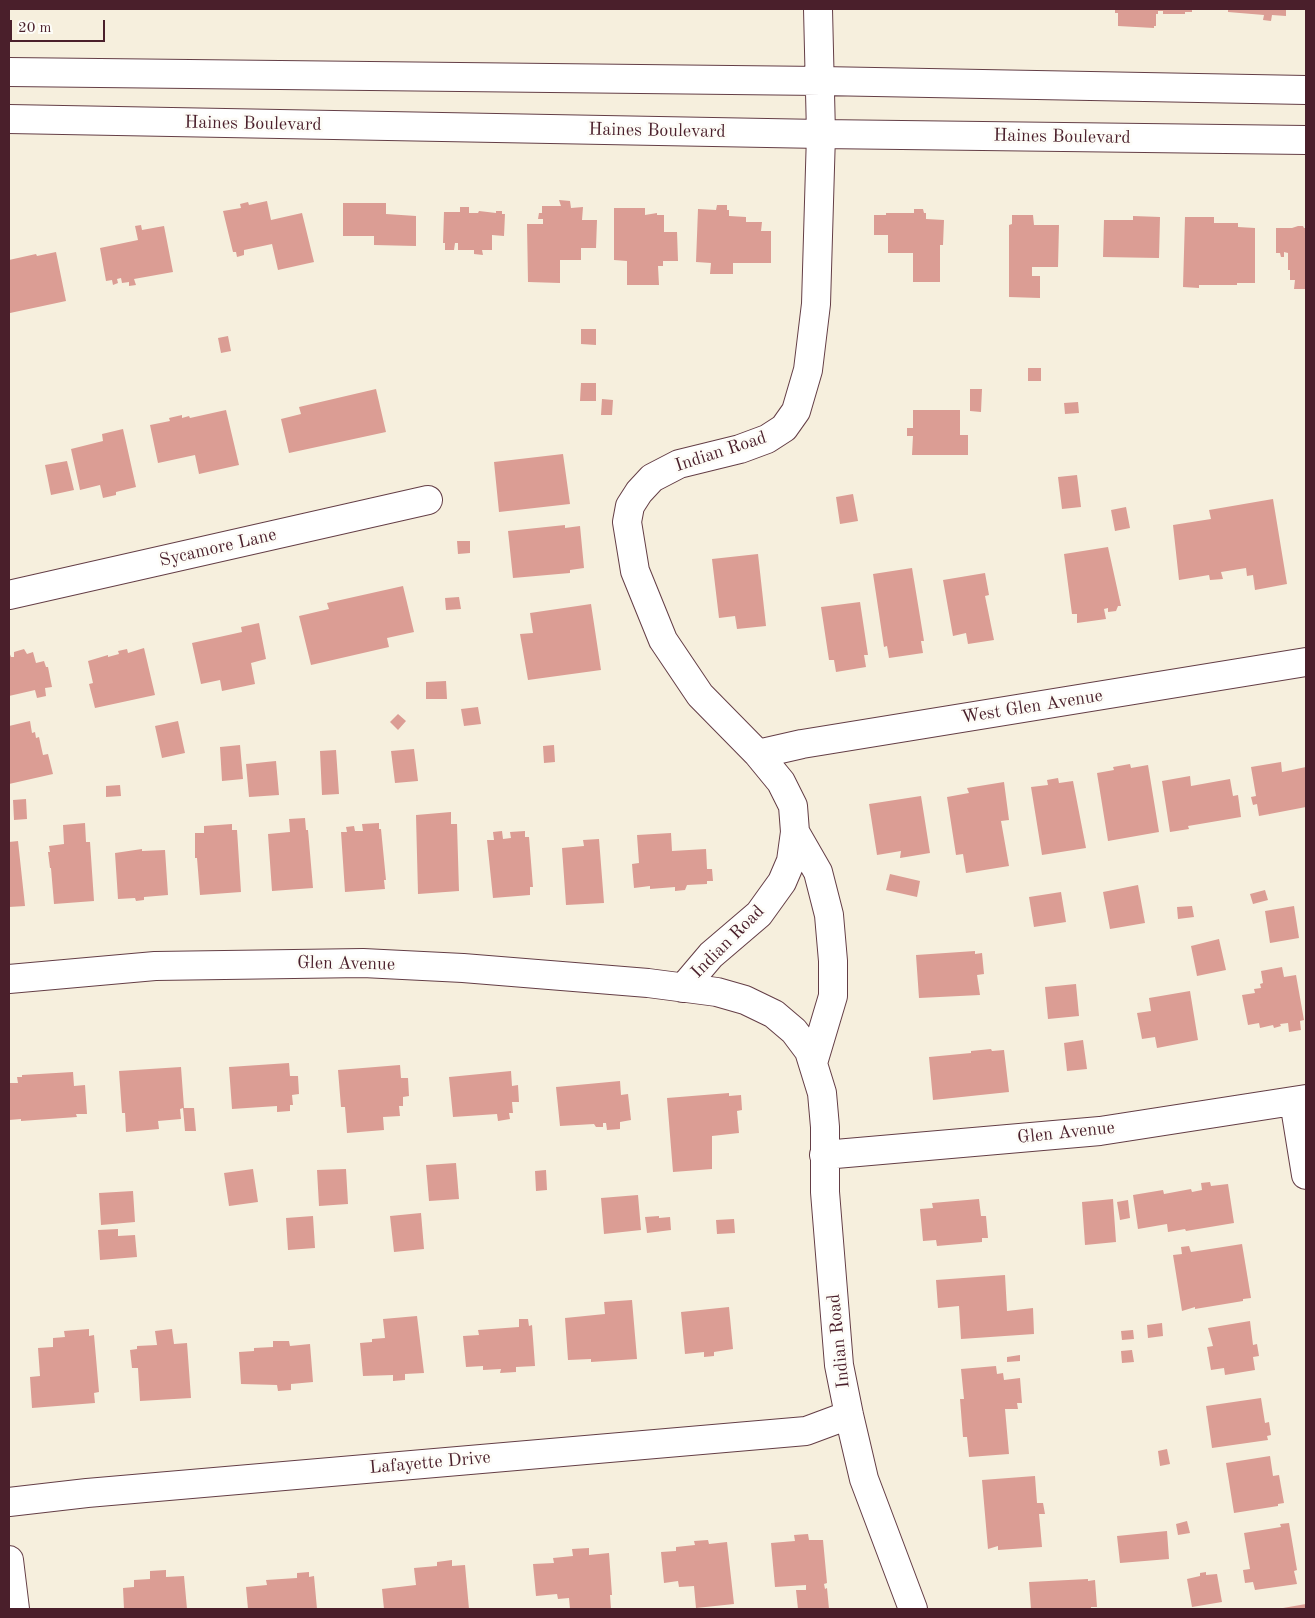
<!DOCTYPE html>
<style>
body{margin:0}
#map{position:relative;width:1315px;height:1618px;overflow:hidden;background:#f6efdd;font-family:"Old Standard TT",serif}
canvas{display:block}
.frame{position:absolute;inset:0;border:10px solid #4a1f2b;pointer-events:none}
.scale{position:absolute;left:10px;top:20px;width:95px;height:22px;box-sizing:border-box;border:2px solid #4a1f2b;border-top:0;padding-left:6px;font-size:15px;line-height:18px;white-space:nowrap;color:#4a1f2b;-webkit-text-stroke:4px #fdfcf7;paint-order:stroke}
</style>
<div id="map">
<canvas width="1315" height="1618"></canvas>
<div class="frame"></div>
<div class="scale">20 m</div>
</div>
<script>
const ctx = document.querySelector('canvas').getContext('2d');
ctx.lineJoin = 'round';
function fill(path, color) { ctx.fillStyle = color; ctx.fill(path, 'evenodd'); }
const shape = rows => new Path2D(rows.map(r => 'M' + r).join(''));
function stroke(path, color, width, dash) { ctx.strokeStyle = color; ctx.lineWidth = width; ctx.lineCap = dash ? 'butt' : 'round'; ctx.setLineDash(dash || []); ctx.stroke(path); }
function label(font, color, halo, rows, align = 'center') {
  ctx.font = font + ' "Old Standard TT",serif'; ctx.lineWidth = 5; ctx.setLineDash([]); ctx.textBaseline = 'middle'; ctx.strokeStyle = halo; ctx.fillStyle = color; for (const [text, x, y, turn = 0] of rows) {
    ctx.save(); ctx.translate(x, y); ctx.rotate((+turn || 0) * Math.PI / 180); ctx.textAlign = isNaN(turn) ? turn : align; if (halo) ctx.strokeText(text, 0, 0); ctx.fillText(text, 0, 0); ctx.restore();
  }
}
fill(shape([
 [1115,9,1192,9,1192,12,1185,12,1185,14,1163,14,1163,11,1158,11,1158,14,1156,14,1156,26,1154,26,1154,28,1118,26,1118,13,1115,13],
 [1228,9,1286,9,1286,16,1272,15,1271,21,1263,20,1264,15,1228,12],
 [559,200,570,201,571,208,583,207,582,220,597,220,596,248,581,248,581,260,560,260,560,283,528,282,527,224,543,224,543,219,538,219,539,213,542,213,542,206,561,206],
 [267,201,271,220,302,213,314,262,278,270,272,244,244,250,244,255,237,257,236,252,233,252,223,211,241,208,240,204,248,202,249,205],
 [343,203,386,203,386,214,416,216,416,246,374,245,374,236,343,236],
 [717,205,727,205,727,210,729,210,729,216,746,217,746,222,762,222,761,231,771,231,771,263,733,263,733,274,710,274,711,263,696,262,698,209,716,210],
 [460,207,469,207,469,213,478,213,479,211,496,213,496,211,502,211,502,214,505,214,504,236,492,235,492,250,482,250,483,255,474,254,474,250,458,250,458,243,455,243,454,250,445,250,445,243,443,243,444,212,460,212],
 [614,208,645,208,645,215,657,213,657,215,664,215,664,232,677,232,678,261,663,261,663,266,658,266,659,285,627,285,627,261,614,260],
 [914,209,923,209,924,213,926,213,926,219,944,220,943,245,940,245,940,282,913,282,913,253,888,253,888,235,874,235,874,215,886,215,886,213,914,213],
 [1012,215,1033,215,1034,225,1059,225,1058,267,1032,267,1032,276,1040,276,1040,298,1009,297,1009,225,1012,224],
 [1133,216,1160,217,1159,258,1103,257,1104,220,1133,220],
 [1185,217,1214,217,1214,223,1238,223,1238,227,1255,228,1255,283,1237,283,1237,285,1199,285,1199,288,1183,287],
 [141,225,142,230,164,226,173,272,134,279,136,285,129,286,129,282,122,283,121,278,117,279,118,283,113,285,112,280,106,281,100,248,138,240,135,226],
 [1298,226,1303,226,1304,228,1306,228,1306,289,1294,289,1295,280,1290,280,1290,270,1288,270,1288,253,1284,252,1284,257,1281,257,1280,253,1276,253,1276,228,1292,228],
 [56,252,66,301,10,313,9,260,36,254,37,256],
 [581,329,596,329,596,345,581,344],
 [228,336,231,351,221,353,218,338],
 [1028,368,1041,368,1041,381,1028,381],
 [581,383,596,383,596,401,580,401],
 [376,389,386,432,289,453,281,419,301,414,299,407],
 [970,389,982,389,981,412,970,411],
 [602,399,613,400,612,415,601,415],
 [1078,402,1079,413,1065,414,1064,403],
 [226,410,239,465,199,474,195,455,158,463,150,425,170,421,169,418,182,415,182,418,189,416,190,418],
 [913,410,960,410,960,435,968,435,968,455,912,455,913,436,907,436,907,428,913,428],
 [123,429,136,487,116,492,116,495,103,498,100,485,80,490,71,449,103,441,102,434],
 [563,454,570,504,499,512,494,462],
 [67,461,74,490,51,495,45,465],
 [1077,475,1081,507,1062,509,1058,477],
 [853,494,858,521,840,524,836,497],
 [1273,499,1287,584,1255,590,1253,575,1247,576,1246,568,1221,572,1223,579,1210,580,1209,575,1179,580,1173,525,1211,519,1209,510],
 [1126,507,1130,528,1115,531,1111,510],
 [565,525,565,528,580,526,584,568,570,570,570,573,513,578,508,531],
 [457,541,470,541,470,553,458,554],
 [1108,547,1121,606,1118,606,1116,611,1108,612,1108,608,1104,609,1106,619,1077,623,1077,614,1072,614,1064,554],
 [758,554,766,626,737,629,735,616,719,618,712,559],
 [912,568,924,641,921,641,923,653,889,658,887,646,884,647,873,574],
 [985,573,989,595,985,596,994,640,968,644,966,633,953,636,943,580],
 [403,586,414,632,387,638,389,647,311,665,299,616,329,609,327,603],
 [459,597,461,609,446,610,445,598],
 [860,602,868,655,864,655,866,667,836,672,834,660,829,660,821,607],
 [591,604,601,670,528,680,520,634,533,633,530,613],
 [259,623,266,659,251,663,255,684,222,691,220,680,201,684,192,643,242,632,241,627],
 [144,648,155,695,95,708,89,684,93,683,88,661,108,655,108,657,119,654,118,651,127,649,128,653],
 [24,649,27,654,33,652,36,663,44,661,46,667,48,667,52,687,45,688,46,696,37,698,35,690,9,696,9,652,11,657,14,657,14,652],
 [446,681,447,699,426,699,426,682],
 [478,707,481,724,464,726,461,709],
 [398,714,406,721,398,730,390,722],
 [30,721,32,733,35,732,36,738,39,737,43,755,48,754,53,774,9,784,9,726],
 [178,721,185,753,162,758,155,726],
 [240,745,243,779,222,781,220,747],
 [554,745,555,762,544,763,543,746],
 [414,749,418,781,395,783,391,751],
 [336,750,339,794,322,795,320,751],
 [276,761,279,795,249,797,246,764],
 [1281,762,1282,772,1306,767,1306,807,1259,816,1257,804,1253,805,1251,797,1256,796,1251,767],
 [1130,764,1131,768,1148,765,1159,832,1108,841,1097,773,1114,770,1113,767],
 [1190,776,1191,786,1230,779,1233,796,1238,795,1241,817,1188,826,1189,829,1170,832,1162,781],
 [1058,778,1059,783,1073,781,1086,848,1042,855,1031,787,1048,785,1047,780],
 [1004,782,1009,820,1001,821,1009,866,966,873,963,854,956,855,947,797,969,793,967,788],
 [120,785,121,796,106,797,106,786],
 [921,796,930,853,900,858,901,851,877,855,869,804],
 [26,799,27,819,14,820,13,800],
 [451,812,451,824,457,824,459,891,418,894,416,815],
 [305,818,306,830,308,830,313,888,272,891,268,834,290,832,289,819],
 [85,823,86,842,90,842,94,901,54,904,51,868,50,868,48,852,50,852,49,846,64,844,63,825],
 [379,823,379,829,381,829,386,880,384,880,385,889,345,892,341,832,347,832,346,827,354,826,355,831,363,831,362,824],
 [232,824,232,830,237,830,241,892,200,895,197,858,195,858,195,833,204,833,204,826],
 [502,831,503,839,511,838,510,832,525,831,525,837,529,837,533,887,530,887,530,895,493,898,487,840,494,840,493,832],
 [671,833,672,851,706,849,707,869,712,869,713,881,707,881,707,884,687,885,685,890,675,891,675,887,650,889,650,886,634,888,632,864,639,863,637,835],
 [599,839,604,903,566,905,562,848,584,846,583,840],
 [18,841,25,906,9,907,9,842],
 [142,849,142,851,165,850,168,895,144,897,144,900,136,901,135,898,118,899,115,853],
 [890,874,920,881,917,897,886,890],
 [1138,885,1145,923,1110,929,1103,892],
 [1265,890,1268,900,1253,904,1250,894],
 [1061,892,1066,922,1034,927,1029,897],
 [1192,906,1194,917,1178,919,1177,907],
 [1294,906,1299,938,1270,943,1265,911],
 [1219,939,1226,970,1197,976,1191,946],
 [975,951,975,954,982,953,984,974,977,975,980,995,919,998,916,955],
 [1282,967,1284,977,1296,975,1304,1020,1300,1021,1301,1030,1289,1032,1288,1023,1280,1024,1281,1026,1274,1028,1273,1025,1260,1028,1259,1023,1248,1025,1242,995,1255,993,1254,989,1261,988,1260,984,1263,983,1261,971],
 [1076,984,1079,1016,1048,1019,1045,987],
 [1190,991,1198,1040,1157,1048,1155,1037,1142,1039,1137,1013,1151,1011,1149,998],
 [1083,1040,1087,1069,1067,1071,1064,1043],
 [991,1049,992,1051,1004,1050,1009,1092,933,1100,929,1057,971,1053,971,1051],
 [289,1063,290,1076,298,1076,299,1094,292,1095,293,1105,290,1105,290,1111,277,1112,277,1106,232,1109,229,1067],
 [400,1065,401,1078,408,1078,409,1096,403,1097,403,1106,399,1106,400,1116,383,1117,384,1130,347,1133,345,1107,341,1107,338,1070],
 [181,1067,184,1108,194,1108,196,1131,185,1131,183,1108,180,1109,181,1119,158,1121,159,1129,126,1132,125,1113,122,1113,119,1071],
 [511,1071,512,1086,518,1085,519,1102,512,1102,513,1113,509,1113,510,1119,498,1121,497,1114,453,1117,449,1077],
 [73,1072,74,1086,85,1085,87,1114,76,1114,77,1117,21,1121,21,1119,9,1120,9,1083,18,1083,17,1077,22,1077,22,1075],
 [620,1081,621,1095,628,1094,631,1120,620,1122,620,1129,607,1130,606,1123,603,1123,603,1127,596,1127,594,1124,560,1126,556,1087],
 [729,1093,729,1096,741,1095,742,1110,737,1111,739,1133,712,1136,712,1169,673,1172,667,1098],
 [456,1163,459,1199,429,1201,426,1165],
 [253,1169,258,1202,229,1206,224,1173],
 [346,1169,348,1204,319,1206,317,1170],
 [546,1170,547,1190,536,1191,535,1171],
 [1210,1182,1211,1186,1228,1184,1234,1223,1186,1231,1185,1229,1168,1232,1167,1224,1138,1229,1133,1195,1163,1190,1164,1194,1191,1189,1192,1192,1202,1190,1201,1183],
 [133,1191,135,1222,101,1225,99,1193],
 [638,1195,641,1230,604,1234,601,1198],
 [979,1199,981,1216,986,1216,988,1238,982,1238,982,1242,937,1246,936,1240,923,1241,920,1209,933,1208,932,1203],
 [1113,1199,1116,1242,1085,1245,1082,1202],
 [1128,1200,1130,1218,1120,1220,1117,1202],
 [421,1213,424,1249,394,1252,390,1216],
 [313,1216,315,1248,288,1250,286,1218],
 [659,1216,659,1218,670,1217,671,1230,647,1233,645,1217],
 [734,1219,735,1233,717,1234,716,1220],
 [118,1229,118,1236,135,1235,137,1257,100,1260,98,1230],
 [1242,1244,1251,1298,1243,1299,1243,1301,1195,1309,1195,1307,1182,1311,1173,1255,1182,1254,1181,1247,1189,1246,1191,1252],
 [1005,1275,1007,1311,1033,1308,1034,1334,961,1339,959,1306,938,1308,936,1280],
 [632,1300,637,1359,591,1362,591,1359,568,1360,565,1318,605,1314,604,1302],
 [729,1307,733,1349,714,1352,714,1356,704,1357,704,1352,685,1354,681,1312],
 [417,1316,424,1373,405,1374,405,1380,393,1381,393,1375,363,1376,360,1343,372,1342,372,1339,385,1338,383,1319],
 [519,1319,528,1319,529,1326,532,1325,535,1366,516,1367,516,1372,500,1373,501,1369,483,1370,483,1366,466,1367,463,1336,479,1335,478,1330,519,1327],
 [1250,1321,1253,1345,1257,1344,1259,1356,1253,1357,1255,1370,1225,1375,1224,1368,1211,1370,1207,1347,1213,1346,1208,1328],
 [1162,1323,1163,1336,1148,1338,1147,1325],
 [89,1329,89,1336,94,1335,99,1392,94,1393,95,1403,32,1408,30,1377,40,1376,38,1348,53,1347,53,1338,65,1337,64,1331],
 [172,1329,174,1344,187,1343,191,1398,140,1401,138,1368,132,1368,130,1350,137,1349,137,1346,157,1345,155,1331],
 [1133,1330,1134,1339,1122,1340,1121,1331],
 [273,1341,289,1341,290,1346,310,1344,313,1382,291,1384,291,1390,278,1391,277,1385,241,1384,239,1352,254,1351,254,1348,273,1347],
 [1132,1350,1134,1362,1122,1363,1121,1351],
 [1020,1355,1020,1361,1007,1362,1007,1357],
 [996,1366,997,1374,1003,1373,1004,1380,1020,1378,1022,1403,1017,1403,1018,1409,1005,1409,1009,1454,969,1457,967,1437,963,1437,960,1399,964,1399,961,1369],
 [1261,1398,1265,1423,1269,1422,1271,1435,1267,1436,1268,1440,1212,1448,1206,1406],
 [1167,1449,1170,1464,1160,1466,1158,1451],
 [1270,1456,1273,1476,1279,1475,1284,1503,1278,1504,1278,1506,1234,1513,1226,1463],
 [1035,1476,1037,1503,1043,1503,1045,1514,1039,1514,1042,1547,998,1550,998,1546,988,1549,982,1480],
 [1187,1521,1190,1533,1178,1535,1176,1524],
 [1289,1523,1297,1570,1294,1571,1297,1584,1255,1590,1253,1582,1245,1583,1243,1570,1250,1569,1244,1533,1281,1527,1280,1524],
 [1167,1531,1169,1559,1120,1563,1117,1536],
 [808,1534,809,1540,823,1540,827,1583,824,1584,825,1589,827,1588,829,1609,798,1609,796,1590,806,1590,806,1585,775,1587,771,1543,795,1541,794,1535],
 [708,1540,709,1544,727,1542,734,1604,696,1608,694,1586,679,1587,678,1581,664,1583,661,1552,676,1551,676,1547,695,1545,694,1541],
 [589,1548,589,1555,609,1553,612,1595,610,1595,611,1609,570,1609,569,1598,558,1599,557,1594,536,1596,533,1564,554,1563,553,1558,573,1556,572,1549],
 [452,1560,452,1566,465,1565,469,1609,384,1609,382,1589,416,1585,414,1568,437,1566,437,1562],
 [166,1570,166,1577,184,1576,187,1609,124,1609,123,1588,134,1587,134,1580,150,1579,150,1571],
 [309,1572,309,1577,314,1576,317,1609,248,1609,246,1587,267,1585,266,1580,297,1578,297,1573],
 [1206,1572,1206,1575,1217,1574,1222,1602,1192,1607,1187,1579,1200,1576,1200,1573],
 [1088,1579,1088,1581,1095,1580,1097,1607,1091,1607,1091,1609,1031,1609,1029,1582],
 [1306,1604,1306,1609,1283,1609,1283,1608]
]), '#db9d94');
const minor = shape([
 [9,72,821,81,1306,90],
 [9,119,821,134,1306,140],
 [9,595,428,500],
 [758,754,802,744,1306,662],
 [795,832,818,872,829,915,833,961,833,996,813,1063],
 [9,979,155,966,363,963,463,968,648,983,717,992,745,1000,774,1014,794,1031,809,1051,822,1093,825,1127,825,1192,839,1365,849,1415,864,1479,913,1609],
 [683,988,711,955,759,914,782,882,791,861,795,832,793,806,781,782,758,754,700,695,663,640,635,571,627,522,630,506,639,492,652,478,679,464,740,449,767,439,784,428,796,411,808,370,816,304,821,134,818,9],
 [1294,1101,1306,1175],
 [824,1155,1100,1131,1306,1099],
 [9,1502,87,1493,806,1431,849,1415],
 [9,1560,15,1609]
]);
stroke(minor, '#643e46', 30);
stroke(minor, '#fff', 28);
label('18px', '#4a1f2b', '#fdfcf7', [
 ["Haines Boulevard",253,124,1],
 ["Haines Boulevard",657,131,1],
 ["Haines Boulevard",1062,137,1],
 ["Indian Road",721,452,-18],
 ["Sycamore Lane",218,548,-13],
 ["West Glen Avenue",1032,707,-9],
 ["Indian Road",728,942,-45],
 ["Glen Avenue",346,964,1],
 ["Glen Avenue",1066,1133,-6],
 ["Indian Road",839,1341,-96],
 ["Lafayette Drive",430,1463,-5]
]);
</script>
